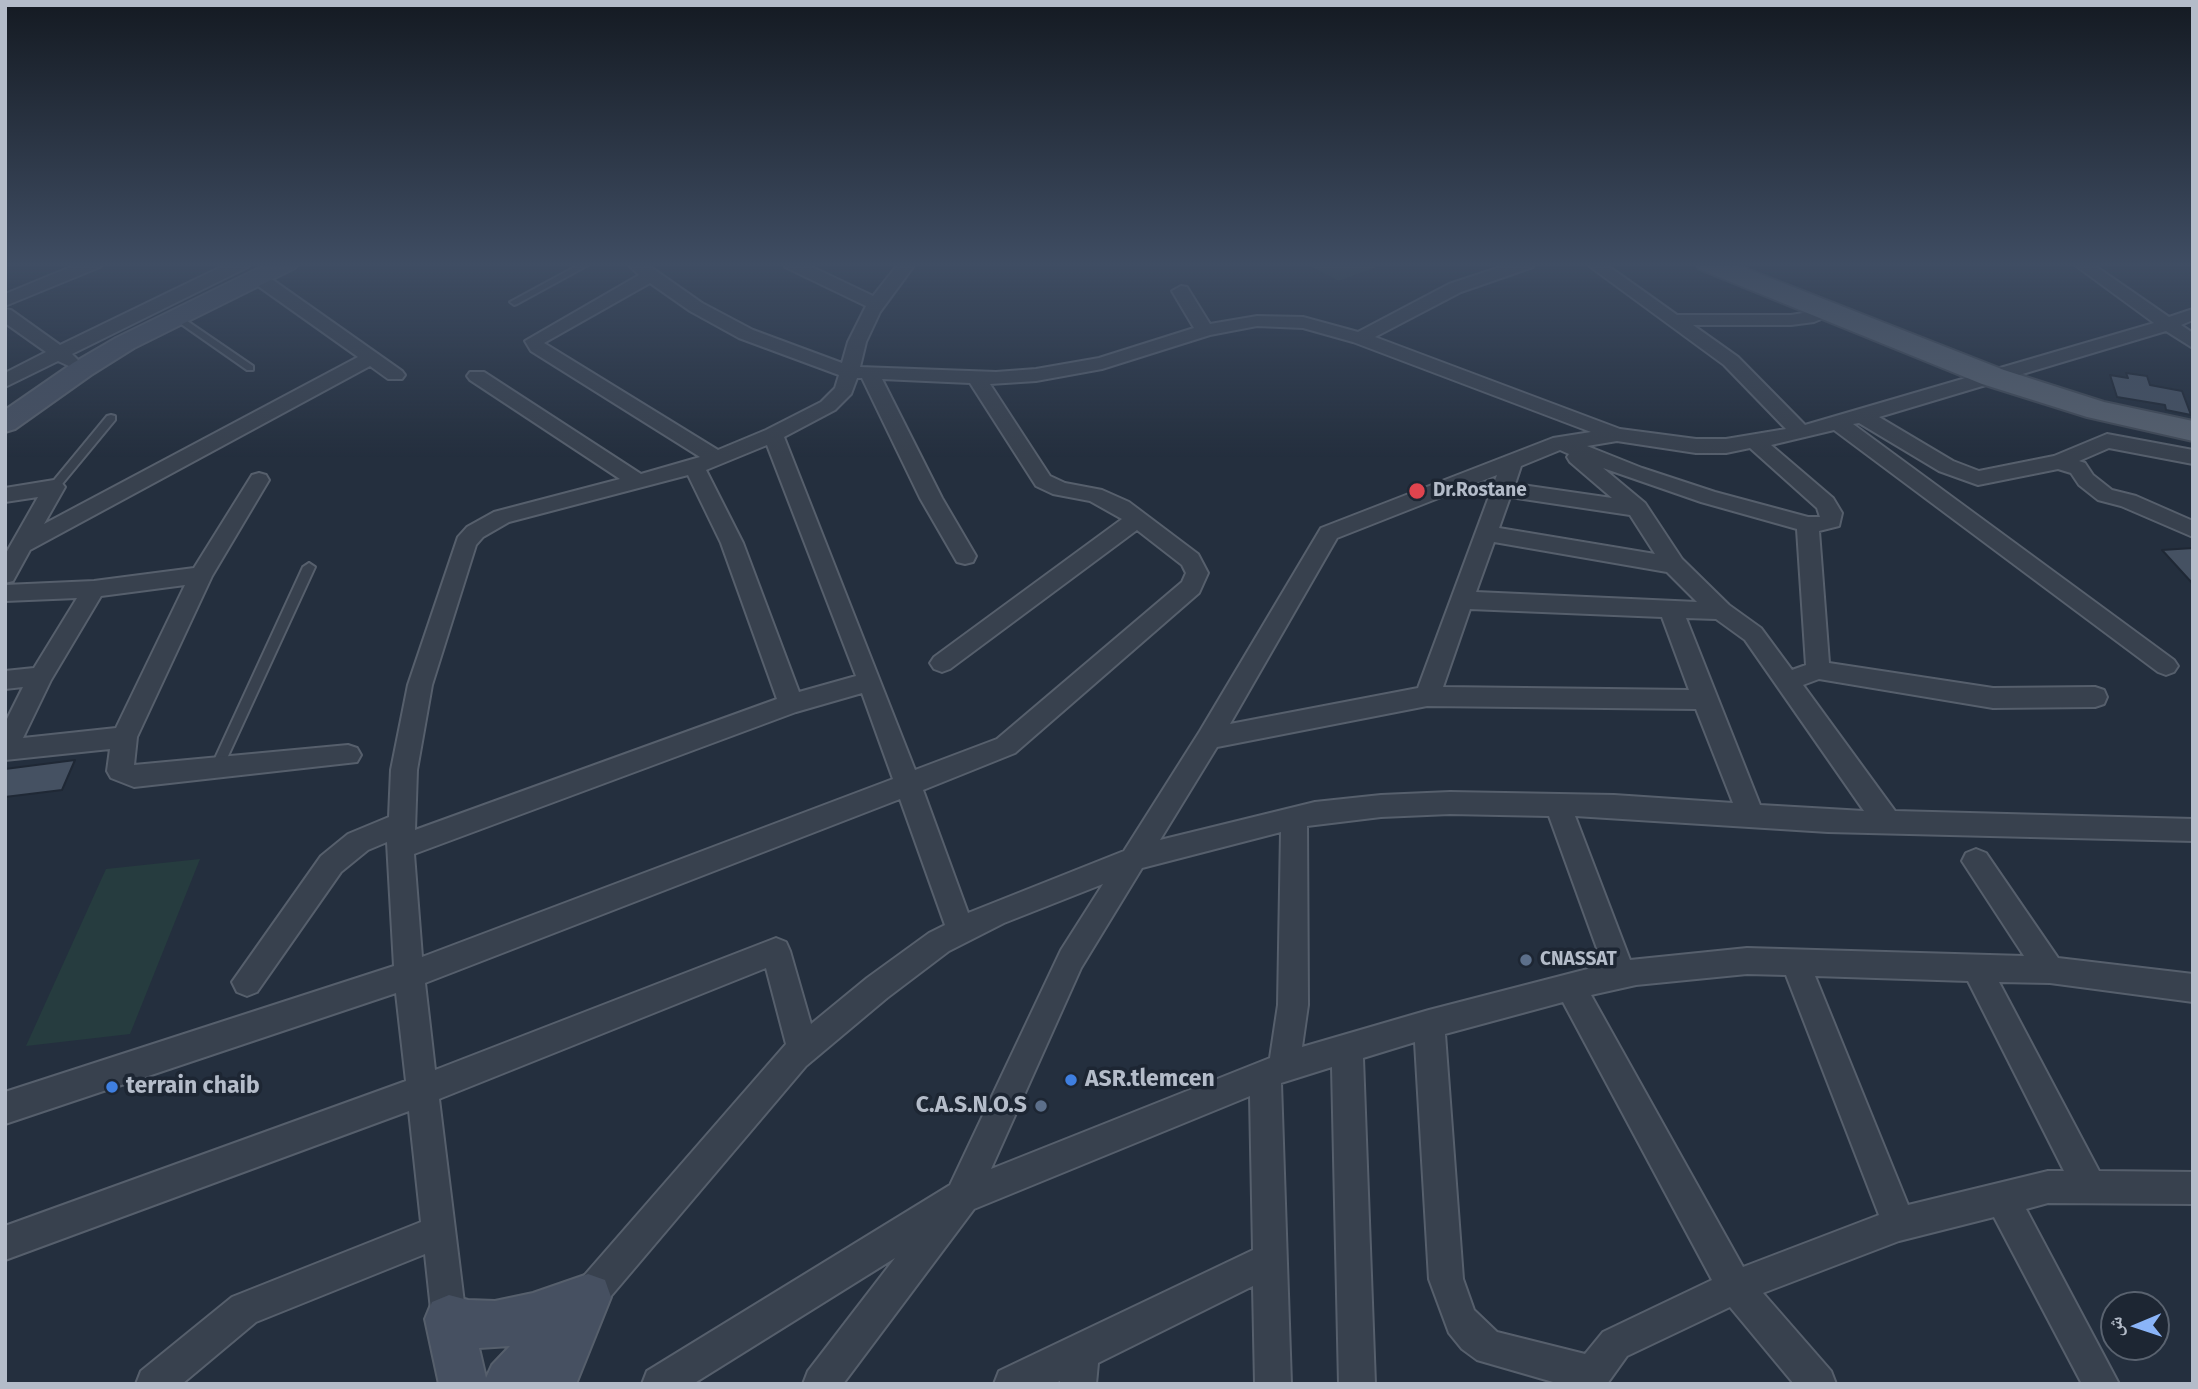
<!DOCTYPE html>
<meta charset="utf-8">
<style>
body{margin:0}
#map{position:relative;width:2198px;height:1389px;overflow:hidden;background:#242f3e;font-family:"Fira Sans","Noto Naskh Arabic",sans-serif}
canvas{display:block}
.frame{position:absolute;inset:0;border:7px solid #b4bcc9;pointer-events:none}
.north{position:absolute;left:2100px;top:1291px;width:70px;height:70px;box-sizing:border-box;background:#1d2633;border:2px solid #59626f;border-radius:50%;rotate:268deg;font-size:19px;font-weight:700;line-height:28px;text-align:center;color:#b4bcc9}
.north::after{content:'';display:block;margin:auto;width:24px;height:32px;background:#8ab4f8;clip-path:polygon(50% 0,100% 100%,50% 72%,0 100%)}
</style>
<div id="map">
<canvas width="2198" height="1389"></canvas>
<div class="frame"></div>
<div class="north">ش</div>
</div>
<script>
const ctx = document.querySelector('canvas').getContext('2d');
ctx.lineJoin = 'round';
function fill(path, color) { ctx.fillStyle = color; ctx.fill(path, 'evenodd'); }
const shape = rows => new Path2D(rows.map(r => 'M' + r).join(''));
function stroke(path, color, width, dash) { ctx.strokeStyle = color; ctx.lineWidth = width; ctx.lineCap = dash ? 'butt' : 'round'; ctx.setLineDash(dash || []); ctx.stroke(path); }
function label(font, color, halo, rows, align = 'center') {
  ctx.font = font + ' "Fira Sans",sans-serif'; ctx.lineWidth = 7; ctx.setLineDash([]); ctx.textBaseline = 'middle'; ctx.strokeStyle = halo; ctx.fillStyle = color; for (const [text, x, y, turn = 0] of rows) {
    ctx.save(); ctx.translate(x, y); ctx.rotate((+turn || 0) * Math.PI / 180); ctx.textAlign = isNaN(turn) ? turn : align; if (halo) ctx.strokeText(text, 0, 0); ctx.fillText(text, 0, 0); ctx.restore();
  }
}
fill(shape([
 [1304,263,1387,263,1339,281],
 [200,859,130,1034,26,1046,106,869]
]), '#263c3f');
const building = shape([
 [2126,373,2147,376,2150,385,2182,391,2191,415,2166,410,2165,405,2117,397,2110,375,2128,378,2126,373],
 [2193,548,2193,584,2162,550,2193,548],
 [75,760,62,790,5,797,5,769,75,760]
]);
fill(building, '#455162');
stroke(building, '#1f2835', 2);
const lane = shape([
 [582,263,592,263,517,304,514,305,510,302,582,263],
 [177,314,253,366,253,370,247,370,174,319,172,317,177,314],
 [111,415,115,416,115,420,58,489,50,489,49,487,50,485,107,416,111,415],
 [309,563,315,567,223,767,222,771,217,772,212,771,211,767,303,567,309,563]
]);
const street = shape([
 [80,263,103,263,100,267,5,306,5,294,80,263],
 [229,263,251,263,248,267,72,354,78,360,76,364,69,366,58,361,5,387,5,373,46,352,5,323,5,309,11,310,60,345,229,263],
 [626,263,645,263,702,303,753,330,842,363,848,342,866,306,785,267,783,263,804,263,873,296,899,263,916,263,880,312,866,342,860,367,996,372,1036,369,1099,358,1194,328,1172,291,1181,286,1187,287,1210,324,1257,316,1303,317,1358,332,1449,284,1512,263,1535,263,1533,267,1461,292,1375,337,1620,429,1696,439,1726,439,1786,429,1724,365,1585,263,1604,263,1677,315,1791,315,1809,312,1827,305,1833,306,1836,310,1833,314,1814,322,1791,325,1693,325,1738,357,1805,425,2154,323,2072,263,2091,263,2169,317,2193,309,2193,320,2181,325,2193,333,2193,348,2166,331,1879,417,1953,461,1979,471,2054,456,2107,434,2193,450,2193,464,2109,448,2079,461,2085,463,2093,475,2112,490,2136,496,2193,521,2193,537,2121,506,2098,500,2079,485,2071,473,2058,469,1978,485,1939,471,1859,423,1853,424,2174,660,2178,666,2174,672,2166,675,2158,672,1834,430,1771,445,1833,498,1842,513,1839,526,1819,531,1829,663,1993,688,2095,687,2104,690,2107,697,2104,704,2095,707,1993,708,1819,679,1803,685,1895,811,2193,819,2193,841,1828,832,1575,816,1630,960,1747,948,2024,956,1962,861,1966,853,1976,849,1986,853,2058,958,2193,974,2193,1002,2050,983,1999,982,2099,1171,2193,1172,2193,1204,2048,1203,2026,1209,2119,1384,2082,1384,1994,1217,1899,1241,1763,1293,1831,1371,1836,1384,1794,1384,1730,1307,1627,1356,1607,1384,1560,1384,1477,1360,1462,1349,1449,1333,1429,1279,1415,1042,1363,1058,1375,1384,1339,1384,1332,1067,1281,1083,1291,1384,1255,1384,1253,1286,1098,1363,1096,1384,1060,1384,1060,1381,1053,1384,994,1384,999,1371,1253,1250,1250,1096,974,1209,843,1384,803,1384,808,1371,895,1258,693,1384,642,1384,647,1371,950,1185,1061,950,1103,884,1004,923,949,951,887,998,806,1066,600,1309,588,1314,576,1309,571,1297,576,1285,786,1044,766,968,439,1099,466,1319,461,1331,449,1336,437,1331,432,1319,425,1254,256,1322,182,1384,136,1384,141,1371,232,1297,421,1222,409,1111,5,1260,5,1226,406,1081,396,993,5,1124,5,1092,394,966,387,842,368,850,341,872,257,992,247,996,237,992,232,982,321,856,348,834,389,817,391,770,408,685,458,537,467,527,494,512,620,479,470,380,467,376,470,372,484,372,641,474,700,457,531,351,525,341,639,275,626,263],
 [650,283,690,311,739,338,839,375,835,388,821,402,766,430,718,450,544,343,650,283],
 [1257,326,1303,328,1353,342,1591,432,1553,438,1321,528,1200,731,1124,851,968,913,923,790,1015,753,1199,593,1208,573,1198,554,1129,502,1102,490,1065,483,1050,476,990,384,1036,381,1102,369,1210,335,1257,326],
 [857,378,862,378,920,498,957,562,965,564,973,562,976,556,942,498,882,379,970,383,1036,486,1053,494,1090,501,1122,519,934,657,930,663,934,669,942,672,950,669,1137,530,1182,565,1186,573,1182,582,997,739,915,770,784,437,835,410,851,394,857,378],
 [1617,441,1696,453,1726,453,1750,448,1817,508,1820,517,1808,517,1715,492,1642,468,1587,446,1617,441],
 [767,445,856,676,799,692,743,543,706,470,767,445],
 [1560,450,1569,454,1567,457,1570,462,1612,498,1515,484,1521,466,1560,450],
 [1603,468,1701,502,1797,529,1806,665,1792,670,1761,628,1729,605,1682,559,1645,503,1603,468],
 [688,475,721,543,777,699,415,830,417,770,432,685,476,545,483,537,509,522,688,475],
 [1497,475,1418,688,1230,724,1337,538,1497,475],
 [1510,497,1630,515,1655,554,1499,528,1510,497],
 [1494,542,1667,572,1697,602,1476,592,1494,542],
 [1470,609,1662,617,1689,690,1443,687,1470,609],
 [1686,618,1716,619,1745,640,1864,811,1760,805,1686,618],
 [862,693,893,779,422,957,414,854,796,712,862,693],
 [1427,706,1696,709,1733,803,1614,795,1450,792,1381,795,1315,802,1160,840,1217,747,1427,706],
 [900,799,945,925,929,933,867,978,811,1024,790,951,786,942,776,938,435,1070,425,983,900,799],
 [1450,814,1549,816,1603,965,1429,1010,1302,1047,1308,1005,1307,826,1381,817,1450,814],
 [1281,832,1278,1005,1270,1058,991,1169,1081,968,1142,868,1281,832],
 [1747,974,1786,975,1879,1215,1743,1267,1591,995,1636,985,1747,974],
 [1815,976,1968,981,2064,1171,2048,1171,1908,1205,1815,976],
 [1563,1002,1712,1280,1603,1332,1585,1354,1497,1332,1474,1310,1463,1279,1445,1034,1563,1002],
 [257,272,263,273,402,371,405,375,402,379,388,379,370,366,30,550,13,581,5,583,5,555,38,497,5,502,5,488,54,480,61,482,65,487,44,524,358,357,251,281,248,277,257,272],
 [259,473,266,475,269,480,212,576,137,737,134,765,348,745,357,748,361,755,357,762,134,787,111,778,107,771,110,749,5,760,5,723,23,687,5,689,5,671,34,668,77,598,5,601,5,585,94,581,194,568,252,475,259,473],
 [185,585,116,728,23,738,51,680,101,596,185,585]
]);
const secondary = shape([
 [269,263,299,263,295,268,134,348,91,375,15,429,5,432,5,410,73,363,116,338,269,263],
 [588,1274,605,1280,611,1297,576,1384,439,1384,425,1319,432,1302,449,1295,468,1300,495,1301,533,1293,588,1274],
 [510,1346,492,1365,486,1378,479,1348,510,1346]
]);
const primary = shape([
 [1695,263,1732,263,2004,370,2104,402,2193,421,2193,441,2087,417,1982,384,1699,269,1695,263]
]);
stroke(lane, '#565f6c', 4);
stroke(street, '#565f6c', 4);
stroke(secondary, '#565f6c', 4);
stroke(primary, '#414a57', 4);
fill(lane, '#38414e');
fill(street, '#38414e');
fill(secondary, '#465061');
fill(primary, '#56606e');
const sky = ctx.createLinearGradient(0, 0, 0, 457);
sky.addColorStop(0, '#141a22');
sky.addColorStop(0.58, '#3f4d63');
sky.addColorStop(1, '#3f4d6300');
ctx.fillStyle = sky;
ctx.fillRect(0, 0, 2198, 457);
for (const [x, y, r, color] of [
 [1417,491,9,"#e0444e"],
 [1526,960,7,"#5c6f8a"],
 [1071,1080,7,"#3f7fe0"],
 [112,1087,7,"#3f7fe0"],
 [1041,1106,7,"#5c6f8a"]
]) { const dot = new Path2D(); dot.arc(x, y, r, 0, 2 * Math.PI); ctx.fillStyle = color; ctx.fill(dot); stroke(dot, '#1d2633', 2.5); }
label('bold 19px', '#b4bcc9', '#1d2633', [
 ["Dr.Rostane",1433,491],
 ["CNASSAT",1540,960]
], 'left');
label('bold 23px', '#b4bcc9', '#1d2633', [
 ["ASR.tlemcen",1085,1080],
 ["terrain chaib",126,1087],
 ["C.A.S.N.O.S",1027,1106,"right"]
], 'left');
</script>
